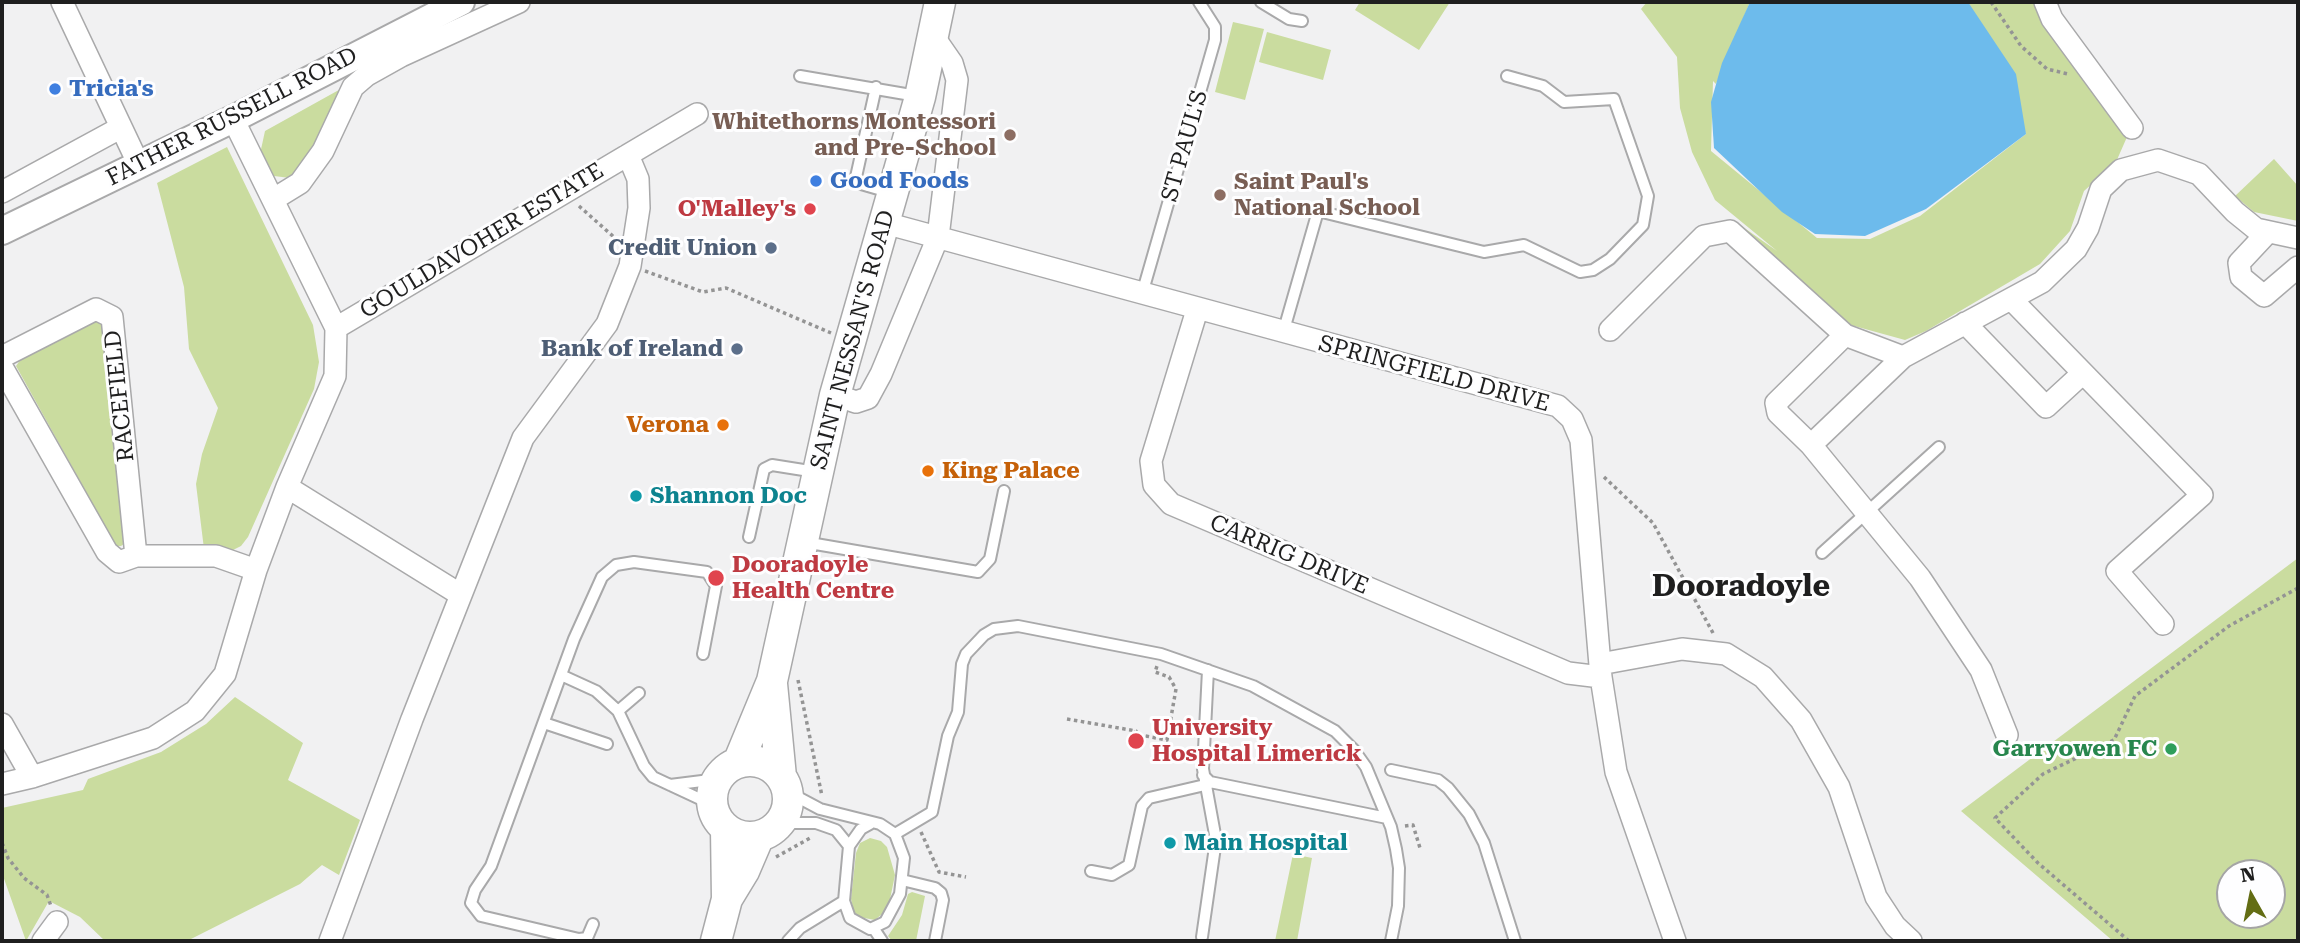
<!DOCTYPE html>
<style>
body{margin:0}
#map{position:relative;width:2300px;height:943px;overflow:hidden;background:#f1f1f2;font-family:"Roboto Serif",serif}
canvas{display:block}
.frame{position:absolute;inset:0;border:4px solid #1f1f1f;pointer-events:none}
.north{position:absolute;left:2216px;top:859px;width:70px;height:70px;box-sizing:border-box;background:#fefeff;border:2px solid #a5a5a5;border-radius:50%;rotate:351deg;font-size:19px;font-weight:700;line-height:28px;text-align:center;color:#1f1f1f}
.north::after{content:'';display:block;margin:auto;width:24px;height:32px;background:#636d14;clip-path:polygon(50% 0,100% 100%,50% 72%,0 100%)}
</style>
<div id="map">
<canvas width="2300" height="943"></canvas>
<div class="frame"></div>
<div class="north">N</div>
</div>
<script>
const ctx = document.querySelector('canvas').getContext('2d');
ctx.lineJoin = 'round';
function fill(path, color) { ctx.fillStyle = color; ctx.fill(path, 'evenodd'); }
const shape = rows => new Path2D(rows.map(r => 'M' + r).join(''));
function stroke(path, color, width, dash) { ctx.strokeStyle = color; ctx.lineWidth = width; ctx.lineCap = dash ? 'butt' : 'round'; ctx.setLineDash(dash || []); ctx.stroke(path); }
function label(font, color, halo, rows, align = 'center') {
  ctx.font = font + ' "Roboto Serif",serif'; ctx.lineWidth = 6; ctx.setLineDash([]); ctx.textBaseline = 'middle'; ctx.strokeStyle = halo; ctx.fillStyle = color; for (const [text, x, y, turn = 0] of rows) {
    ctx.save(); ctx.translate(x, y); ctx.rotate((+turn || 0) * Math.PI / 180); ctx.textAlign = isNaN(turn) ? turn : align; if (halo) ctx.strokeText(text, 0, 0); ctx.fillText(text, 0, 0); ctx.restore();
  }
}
fill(shape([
 [1360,2,1450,2,1419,50,1355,10],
 [1647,2,1750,2,1716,84,1713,81,1711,151,1817,238,1870,239,1920,216,2026,134,1968,2,2036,2,2127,137,2116,162,2084,191,2070,231,2040,264,1926,331,1905,340,1847,324,1733,220,1777,251,1715,200,1692,152,1680,108,1677,57,1641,9],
 [1233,22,1264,29,1245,100,1215,92],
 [1267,32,1331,50,1323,80,1259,62],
 [346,86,303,170,290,178,274,176,260,154,265,131],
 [227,147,313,325,319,362,314,389,248,537,241,546,231,551,204,549,196,484,202,454,218,408,189,349,184,287,157,183],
 [2274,159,2298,186,2298,221,2254,212,2235,196],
 [99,320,107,327,127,542,121,546,116,546,16,366,25,353],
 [2298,558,2298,941,2113,941,1961,811],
 [2230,873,2272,873,2272,915,2230,915],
 [235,697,303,743,288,780,360,820,339,875,322,865,300,884,187,941,105,941,80,917,49,901,26,941,2,873,2,808,83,790,88,779,161,752,206,724],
 [870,838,881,841,887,847,895,875,888,909,875,920,859,917,854,912,851,899,856,853,860,843],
 [1293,854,1312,858,1297,941,1275,941],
 [912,892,925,896,916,941,892,941,888,936,902,915,908,894]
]), '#cadc9f');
fill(shape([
 [1750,2,1968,2,2016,74,2026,134,1926,209,1865,236,1815,234,1782,212,1714,148,1711,102,1722,63]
]), '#6dbbec');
const service = shape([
 [1261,2,1289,19,1302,21],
 [800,76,917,96],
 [876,87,856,177,861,184,892,193],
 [1142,294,1215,40,1215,27,1199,2],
 [1283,333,1318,211,1484,252,1524,245,1580,272,1593,270,1610,259,1643,225,1648,196,1614,99,1564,102,1543,86,1507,76],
 [749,537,764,469,772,465,816,472],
 [804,542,978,572,990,559,1004,491],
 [1822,553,1939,447],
 [561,675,596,691,618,711,644,766,653,777,713,805],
 [618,711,639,693],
 [544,723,607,744],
 [1391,770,1438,780,1448,788,1469,814,1484,843,1515,941],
 [1203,775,1210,782,1387,818],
 [670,785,718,779],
 [788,792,820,809,880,824,895,834,904,858,900,894,885,922,870,929,850,918,844,901,849,846,861,829,870,824],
 [780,823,816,823,836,830,849,846],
 [895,834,932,812,948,736,958,712,962,664,966,654,984,635,994,629,1018,626,1161,654,1253,686,1335,731,1354,750,1366,767,1391,827,1396,849,1399,868,1398,906,1391,941],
 [1091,871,1112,875,1129,865,1142,806,1149,798,1205,785],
 [902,880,935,888,941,893,943,900,935,941],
 [593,924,587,938,579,939,481,916,471,903,475,890,491,866,574,639,602,577,616,565,634,562,707,572,716,586,703,654],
 [874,929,882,941],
 [1202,937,1216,840,1203,769,1208,670],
 [788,941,800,928,844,901]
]);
const minor = shape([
 [62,2,139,165],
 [2045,2,2052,19,2132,128],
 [2,192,120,128],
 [274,199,300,183,323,151,353,87,367,75,401,56,519,2],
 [885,223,1558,406,1572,419,1581,440,1601,677,1616,772,1675,941],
 [2268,232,2239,263,2241,277,2264,296,2298,267],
 [2011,299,2202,495,2117,571,2163,624],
 [1197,310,1151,461,1154,485,1171,504,1568,673,1601,677],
 [1965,323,2046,407,2083,373],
 [336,328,697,114],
 [1610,330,1704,236,1730,231,1845,335,1903,357,2042,282,2076,249,2088,228,2101,189,2121,170,2158,160,2199,174,2235,212,2256,229,2298,238],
 [1845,335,1776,403,1778,413,1811,445,1903,357],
 [2,357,96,309,112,317,136,556],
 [2,367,107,552,119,562,136,556,216,556,256,570],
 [835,395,856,402,868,398,881,374,938,237,957,80,952,63,934,37],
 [1811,445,1920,578,1981,670,2007,735],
 [287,487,461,595],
 [1600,664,1682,649,1726,654,1763,677,1801,720,1839,787,1876,897,1895,926,1911,941],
 [2,724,32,777,2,784],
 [32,777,153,738,195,711,225,674,256,570,287,487,335,376,336,328,233,119],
 [43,941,57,922],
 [330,941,412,719,523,438,607,324,630,266,639,208,638,179,628,155]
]);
const tertiary = shape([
 [2,231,233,119,461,2]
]);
const secondary = shape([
 [772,684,781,777],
 '712 799a38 38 0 1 1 76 0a38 38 0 1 1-76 0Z',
 [738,763,772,681,835,395,920,97,940,2],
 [726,829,727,899],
 [716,941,727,899,744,871,759,836]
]);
stroke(service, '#a9a9aa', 14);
stroke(minor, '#a9a9aa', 24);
stroke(tertiary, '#a9a9aa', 30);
stroke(secondary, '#a9a9aa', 33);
stroke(shape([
 [1991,2,2021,46,2047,69,2068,74],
 [579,206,615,238],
 [645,271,703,292,726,288,831,333],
 [1604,477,1653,523,1713,633],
 [798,680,822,796],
 [1067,719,1136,731,1135,734,1167,740,1176,689,1169,677,1155,672,1157,666],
 [1405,826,1413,825,1420,848],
 [921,832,939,872,966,877],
 [2,843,8,858,24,878,47,895,51,906],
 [776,857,812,837],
 [2129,941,2038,863,1995,818,2043,774,2114,740,2135,696,2229,626,2298,588]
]), '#949494', 3.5, [3.5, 3.5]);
stroke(service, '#fff', 10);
stroke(minor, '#fff', 21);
stroke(tertiary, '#fff', 26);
stroke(secondary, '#fff', 30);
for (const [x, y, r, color] of [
 [55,89,7,"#3f7fe0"],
 [1010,135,7,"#8d6e63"],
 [816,181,7,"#3f7fe0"],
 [1220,195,7,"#8d6e63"],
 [810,209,7,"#e0444e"],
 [771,248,7,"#5c6f8a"],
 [737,349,7,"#5c6f8a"],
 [723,425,7,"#e8710a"],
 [928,471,7,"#e8710a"],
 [636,496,7,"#0f9aa8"],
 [716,578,9,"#e0444e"],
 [1136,741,9,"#e0444e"],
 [2171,749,7,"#2e9e5b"],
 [1170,843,7,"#0f9aa8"]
]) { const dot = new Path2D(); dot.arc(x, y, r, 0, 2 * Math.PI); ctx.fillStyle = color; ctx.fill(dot); stroke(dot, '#fefeff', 2.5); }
label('bold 23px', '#366cbe', '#fefeff', [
 ["Tricia's",69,89],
 ["Good Foods",830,181]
], 'left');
label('23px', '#1f1f1f', '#fefeff', [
 ["FATHER RUSSELL ROAD",232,117,-27],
 ["ST PAUL'S",1185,146,-74],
 ["GOULDAVOHER ESTATE",482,241,-31],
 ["SAINT NESSAN'S ROAD",853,340,-75],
 ["SPRINGFIELD DRIVE",1434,374,15],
 ["RACEFIELD",120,396,-96],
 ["CARRIG DRIVE",1289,555,23]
]);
label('bold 23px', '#785e54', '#fefeff', [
 ["Whitethorns Montessori",996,122],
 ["and Pre-School",996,148],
 ["Saint Paul's",1234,182,"left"],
 ["National School",1234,208,"left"]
], 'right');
label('bold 23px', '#be3a42', '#fefeff', [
 ["O'Malley's",796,209,"right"],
 ["Dooradoyle",732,565],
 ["Health Centre",732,591],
 ["University",1152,728],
 ["Hospital Limerick",1152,754]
], 'left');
label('bold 23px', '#4e5e75', '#fefeff', [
 ["Credit Union",757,248],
 ["Bank of Ireland",723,349]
], 'right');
label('bold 23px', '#c56008', '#fefeff', [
 ["Verona",709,425],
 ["King Palace",942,471,"left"]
], 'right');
label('bold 23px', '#0d838f', '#fefeff', [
 ["Shannon Doc",650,496],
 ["Main Hospital",1184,843]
], 'left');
label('bold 23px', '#27864d', '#fefeff', [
 ["Garryowen FC",2157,749]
], 'right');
label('bold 30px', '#1f1f1f', '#fefeff', [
 ["Dooradoyle",1741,587]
]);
</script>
